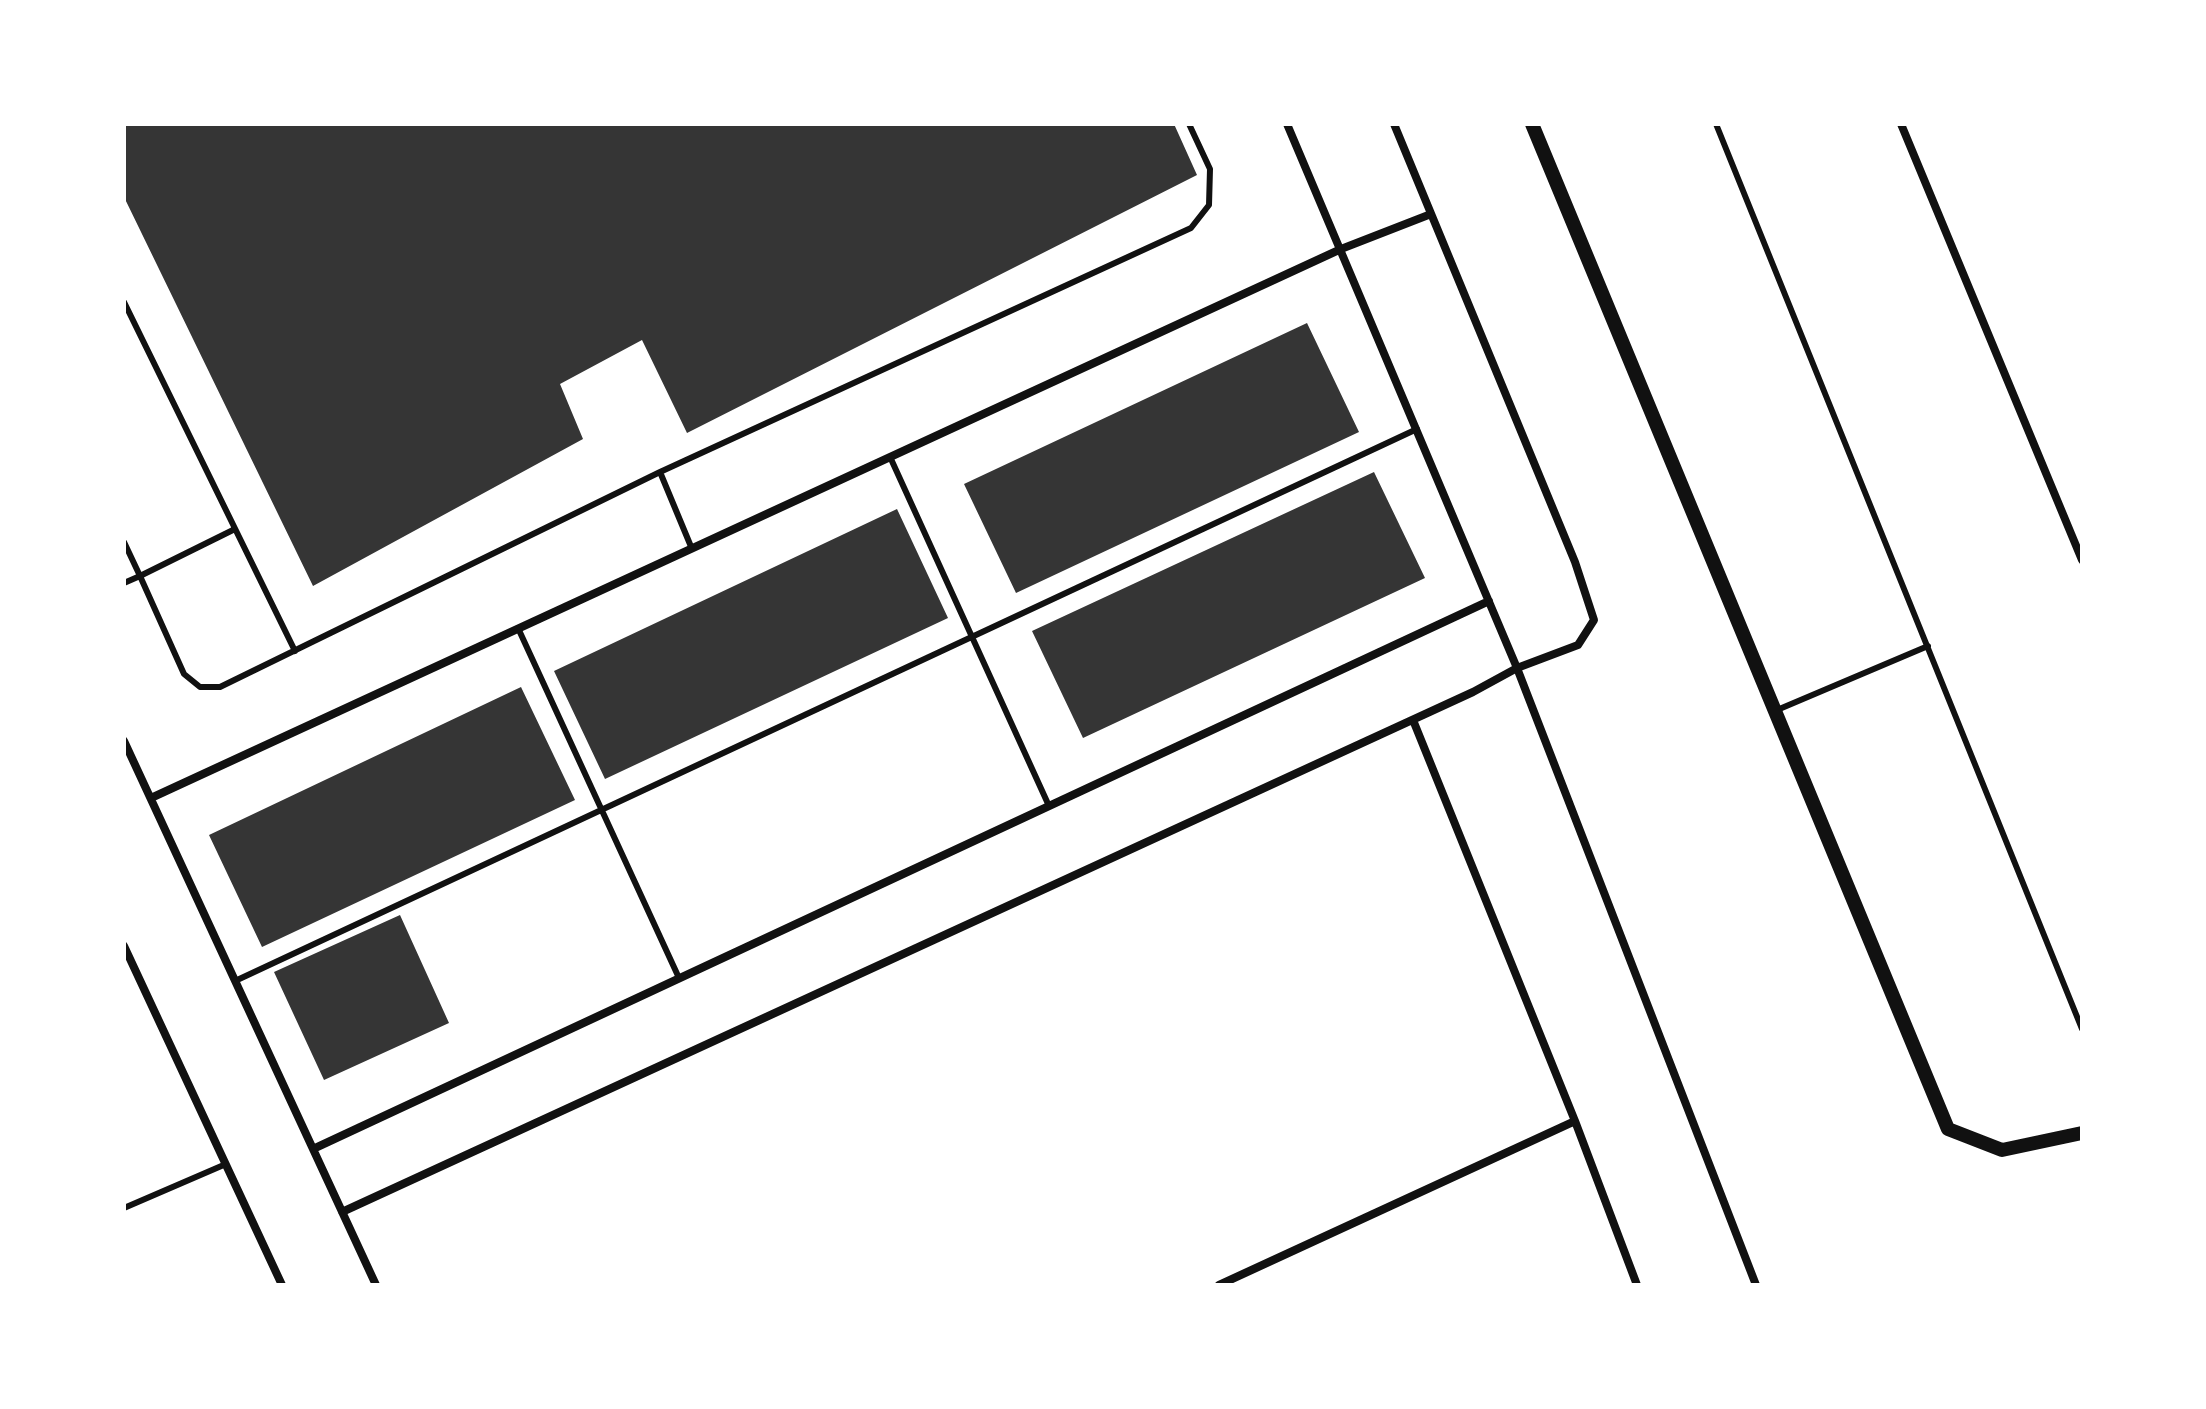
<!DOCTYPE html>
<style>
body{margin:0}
#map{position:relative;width:2206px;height:1409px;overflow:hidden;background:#fff;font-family:"Golos Text",sans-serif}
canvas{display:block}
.frame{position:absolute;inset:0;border:126px solid #fff;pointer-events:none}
</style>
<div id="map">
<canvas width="2206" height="1409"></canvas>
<div class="frame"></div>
</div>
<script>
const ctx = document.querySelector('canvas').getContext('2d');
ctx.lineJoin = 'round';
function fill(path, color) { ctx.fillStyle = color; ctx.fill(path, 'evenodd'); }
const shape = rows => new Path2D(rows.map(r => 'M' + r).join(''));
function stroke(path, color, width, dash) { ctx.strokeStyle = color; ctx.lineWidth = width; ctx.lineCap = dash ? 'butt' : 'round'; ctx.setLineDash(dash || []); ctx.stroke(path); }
fill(shape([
 [124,124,1174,124,1197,175,687,433,642,340,560,384,583,439,313,586,124,197],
 [1307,323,1359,432,1016,593,964,484],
 [1374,472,1425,578,1083,738,1032,631],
 [897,509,948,618,605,779,554,671],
 [521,687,575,800,262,947,209,835],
 [400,915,449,1023,324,1080,274,972]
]), '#353535');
stroke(shape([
 [1716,124,2082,1029],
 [124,302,295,651],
 [891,459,1049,806],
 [124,542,140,576,235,529],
 [692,549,660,472,1191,228,1209,205,1210,169,1189,124],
 [124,583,140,576,184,674,200,687,220,687,660,472],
 [518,628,679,978],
 [1777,710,1928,646],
 [235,981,1417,429],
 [124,1208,226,1164]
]), '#111', 6);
stroke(shape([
 [1287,124,1517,668,1756,1285],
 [1901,124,2082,560],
 [1413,720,1575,1121,1637,1285],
 [124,741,376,1285],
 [151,798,1341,249,1431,214],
 [124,946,282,1285],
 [313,1149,1489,601],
 [342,1212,1473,692,1517,668,1578,645,1594,620,1575,562,1394,124],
 [1219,1285,1575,1121]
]), '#111', 8);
stroke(shape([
 [1532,124,1948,1129,2002,1150,2082,1133]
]), '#111', 14);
</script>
